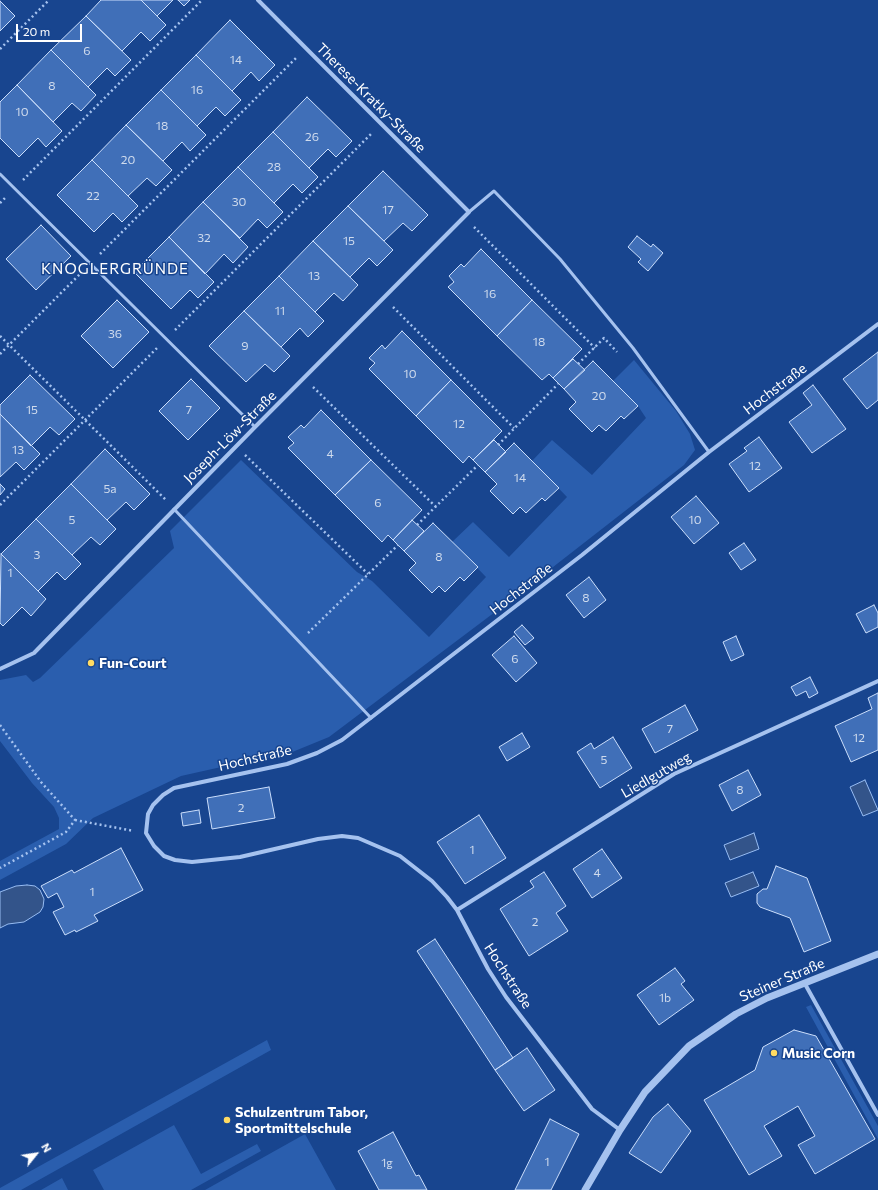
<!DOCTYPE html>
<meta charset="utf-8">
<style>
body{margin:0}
#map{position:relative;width:878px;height:1190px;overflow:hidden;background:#18458f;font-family:Commissioner,sans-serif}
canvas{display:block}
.north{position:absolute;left:16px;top:1134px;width:40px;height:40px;-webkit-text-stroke:3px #18458f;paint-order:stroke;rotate:60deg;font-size:11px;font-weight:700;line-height:16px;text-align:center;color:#fff}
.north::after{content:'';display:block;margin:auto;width:14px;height:18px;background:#fff;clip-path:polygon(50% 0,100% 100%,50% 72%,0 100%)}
.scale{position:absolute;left:16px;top:24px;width:66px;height:18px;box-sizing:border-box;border:2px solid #fff;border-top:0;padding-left:5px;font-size:12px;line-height:14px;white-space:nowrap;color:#fff;-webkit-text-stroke:3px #18458f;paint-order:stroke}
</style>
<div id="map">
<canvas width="878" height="1190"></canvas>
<div class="north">N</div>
<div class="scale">20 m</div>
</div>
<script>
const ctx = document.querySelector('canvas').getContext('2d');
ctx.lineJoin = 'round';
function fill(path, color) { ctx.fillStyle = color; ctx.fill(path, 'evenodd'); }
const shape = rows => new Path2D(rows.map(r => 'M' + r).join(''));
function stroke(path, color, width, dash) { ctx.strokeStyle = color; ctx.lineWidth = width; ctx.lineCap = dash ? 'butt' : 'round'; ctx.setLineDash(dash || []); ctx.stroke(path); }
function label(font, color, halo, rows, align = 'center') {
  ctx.font = font + ' Commissioner,sans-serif'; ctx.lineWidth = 3; ctx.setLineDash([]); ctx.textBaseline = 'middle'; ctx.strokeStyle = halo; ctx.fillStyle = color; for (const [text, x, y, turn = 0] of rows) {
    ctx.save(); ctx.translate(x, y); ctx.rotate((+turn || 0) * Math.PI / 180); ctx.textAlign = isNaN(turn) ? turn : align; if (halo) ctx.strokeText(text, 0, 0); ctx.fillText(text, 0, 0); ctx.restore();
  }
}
fill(shape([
 [634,360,676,411,690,434,695,450,684,465,503,606,329,737,285,755,248,761,181,776,93,818,66,844,0,880,0,861,59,829,59,818,54,807,32,783,0,741,0,680,26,675,33,682,40,678,174,548,170,531,241,460,357,572,372,581,429,637,486,577,452,542,473,522,509,557,567,497,532,461,552,440,592,475,646,418,638,406,613,381],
 [811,1005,878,1126,878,1139,806,1007],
 [267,1040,271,1050,21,1190,0,1190,0,1188],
 [174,1125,201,1174,257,1144,261,1151,191,1190,104,1190,93,1170],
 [305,1134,336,1190,205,1190],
 [62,1178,68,1190,41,1190]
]), '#2a5eae');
const water = shape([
 [865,780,878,810,863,816,850,787,865,780],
 [754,833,759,849,730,860,724,845,754,833],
 [753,872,759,886,731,897,725,883,753,872],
 [27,885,35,886,40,890,44,899,43,907,40,912,24,922,8,924,0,928,0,892,16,886,27,885]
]);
fill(water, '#33548a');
stroke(water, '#97bcf2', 1);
const building = shape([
 [101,0,141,0,166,25,150,41,141,32,122,51,86,16,101,0],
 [141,0,173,0,157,16,141,0],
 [178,0,190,0,184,6,178,0],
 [0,1,15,16,0,31,0,1],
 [86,16,131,60,115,76,107,68,88,87,51,50,86,16],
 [230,20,275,65,259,81,251,72,232,91,196,55,230,20],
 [51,50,96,95,81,111,72,103,53,122,17,85,51,50],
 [196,55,241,100,225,116,216,107,197,126,161,90,196,55],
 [17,85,62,131,46,147,38,138,19,157,0,138,0,102,17,85],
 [161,90,206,135,190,151,182,142,163,161,126,125,161,90],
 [307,97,352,141,336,157,328,149,309,168,273,132,307,97],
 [126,125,172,170,156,186,147,178,128,196,92,160,126,125],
 [273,132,318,177,302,193,293,184,274,203,238,167,273,132],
 [92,160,138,206,122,222,113,213,94,232,57,195,92,160],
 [238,167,283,212,267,228,258,219,240,238,203,202,238,167],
 [383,171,428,215,412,231,403,223,384,241,348,206,383,171],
 [203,202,248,247,233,263,224,254,205,274,169,237,203,202],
 [348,206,393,250,377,266,369,258,350,277,313,241,348,206],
 [41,225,71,256,36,290,6,259,41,225],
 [637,236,651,247,653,244,663,253,648,271,638,262,641,259,628,247,637,236],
 [169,237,214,282,198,298,190,290,171,309,134,272,169,237],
 [313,241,358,285,343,301,334,293,315,312,279,276,313,241],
 [481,249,532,300,497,336,448,287,454,282,449,276,461,264,464,267,481,249],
 [279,276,324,321,308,337,300,328,281,347,244,311,279,276],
 [117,300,149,332,113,368,81,336,117,300],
 [532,300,582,349,553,378,549,374,542,380,497,336,532,300],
 [244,311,290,356,274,372,265,364,246,382,209,346,244,311],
 [402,331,451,380,416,416,369,369,375,363,369,358,382,345,385,349,402,331],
 [878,352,878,400,867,409,843,379,878,352],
 [573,359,585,370,564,389,553,378,573,359],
 [593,361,638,406,624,419,621,416,606,431,599,425,592,432,569,409,576,402,564,389,593,361],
 [30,375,75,419,59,435,50,427,31,446,0,414,0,405,30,375],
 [191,379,220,408,188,440,159,411,191,379],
 [451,380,502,431,473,460,469,456,463,463,416,416,451,380],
 [813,385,846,429,812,453,789,422,812,405,803,393,813,385],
 [321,410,371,460,335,495,288,448,294,443,288,437,301,425,304,428,321,410],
 [0,414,40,454,24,470,16,462,0,477,0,414],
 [759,437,782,468,749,492,729,464,747,451,744,448,759,437],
 [494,440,506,452,485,472,473,460,494,440],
 [514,443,559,488,545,501,542,498,526,513,520,507,513,514,490,491,497,484,485,472,514,443],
 [105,449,150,494,134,510,126,502,107,520,71,484,105,449],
 [371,460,422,510,393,540,388,535,382,542,335,495,371,460],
 [0,484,5,489,0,495,0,484],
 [71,484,116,529,100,545,91,537,72,555,36,519,71,484],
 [696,496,719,523,694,544,671,517,696,496],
 [36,519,81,564,65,580,57,572,38,591,1,554,36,519],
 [412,520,424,531,404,551,393,540,412,520],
 [433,523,478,567,464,581,460,577,445,592,439,586,432,593,409,570,416,563,404,551,433,523],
 [744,543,756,560,741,570,729,553,744,543],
 [1,554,46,599,31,616,22,607,3,626,0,623,1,554],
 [589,577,606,600,584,618,566,595,589,577],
 [874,605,878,613,878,627,866,633,856,614,874,605],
 [522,625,534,638,525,645,514,632,522,625],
 [514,636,537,663,516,682,492,655,514,636],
 [736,636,744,655,731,661,723,642,736,636],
 [810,677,818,693,809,698,806,691,796,696,791,687,810,677],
 [878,693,878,750,851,762,835,726,872,709,868,698,878,693],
 [685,705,698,730,655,753,642,729,685,705],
 [522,733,530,747,507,761,499,747,522,733],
 [613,737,632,768,600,788,577,752,591,743,594,749,613,737],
 [748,770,761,795,732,811,719,785,748,770],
 [269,787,275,818,212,829,207,798,269,787],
 [199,810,201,823,183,826,181,813,199,810],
 [479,815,506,858,465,884,437,842,479,815],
 [121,848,143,890,94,915,98,921,76,932,75,930,65,935,53,912,64,907,57,893,48,898,41,886,72,870,74,873,121,848],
 [602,849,622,878,592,898,573,869,602,849],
 [776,866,807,878,831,941,804,952,790,918,760,907,757,903,757,894,763,889,767,889,776,866],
 [544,872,566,906,556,913,568,931,529,956,500,909,534,887,530,881,544,872],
 [435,939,513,1058,495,1070,417,951,435,939],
 [675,968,685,981,681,984,694,1000,659,1025,637,995,675,968],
 [794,1030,816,1036,875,1139,815,1174,798,1145,815,1136,798,1106,764,1126,782,1156,749,1175,704,1100,755,1070,763,1047,794,1030],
 [527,1048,555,1090,524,1111,495,1070,527,1048],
 [668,1104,691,1131,661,1173,629,1153,653,1117,668,1104],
 [550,1119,579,1134,551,1190,515,1190,550,1119],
 [393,1132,416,1176,419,1175,427,1190,379,1190,358,1151,393,1132]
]);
fill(building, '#406fb8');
stroke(building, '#cbdefb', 1);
stroke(shape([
 [0,49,49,0],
 [23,180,202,0],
 [0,203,6,197],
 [474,227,595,348],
 [100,254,297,57],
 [393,307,514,428],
 [175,330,372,133],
 [0,336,166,500],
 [0,354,82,272],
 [578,364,604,338,617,352],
 [313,387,436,507],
 [498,445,558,384],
 [245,455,368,574],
 [0,505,157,348],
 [417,525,478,465],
 [308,633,398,545],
 [0,725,41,782,75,820,66,832,0,868],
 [75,820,134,831]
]), '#a5c2ef', 2.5, [2, 3]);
stroke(shape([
 [0,174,255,427],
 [469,212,494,191,560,259,633,348,709,452],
 [174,509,371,718]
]), '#a5c2ef', 3);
stroke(shape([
 [0,669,34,653,255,427,469,212,258,0],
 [457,910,674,774,878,681],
 [805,984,878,1115],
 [620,1130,592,1109,506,997,488,969,457,910,447,897,432,881,400,856,358,838,342,836,318,839,240,857,192,862,175,860,164,856,154,846,146,833,148,814,153,805,163,795,174,788,287,764,317,753,342,740,582,555,709,452,878,324]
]), '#a5c2ef', 4);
stroke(shape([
 [585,1190,620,1130,645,1092,689,1046,736,1014,767,998,878,954]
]), '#a5c2ef', 7);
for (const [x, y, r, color] of [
 [91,663,4,"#ffdb63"],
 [774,1053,4,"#ffdb63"],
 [227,1120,4,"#ffdb63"]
]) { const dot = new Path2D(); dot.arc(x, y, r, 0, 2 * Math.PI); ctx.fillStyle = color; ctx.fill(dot); stroke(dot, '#18458f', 1.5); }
label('12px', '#cfdbed', null, [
 ["6",87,51],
 ["14",236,60],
 ["8",52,86],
 ["16",197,90],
 ["10",22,112],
 ["18",162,126],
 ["26",312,137],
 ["20",128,160],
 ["28",274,167],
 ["22",93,196],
 ["30",239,202],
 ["17",388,210],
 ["32",204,238],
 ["15",349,241],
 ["13",314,276],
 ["16",490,294],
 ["11",280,311],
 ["36",115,334],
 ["18",539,342],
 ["9",245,346],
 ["10",410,374],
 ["20",599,396],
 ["15",32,410],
 ["7",189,410],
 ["12",459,424],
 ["13",18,450],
 ["4",330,454],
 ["12",755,466],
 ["14",520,478],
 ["5a",110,489],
 ["6",378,503],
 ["5",72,520],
 ["10",695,520],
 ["3",37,555],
 ["8",439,557],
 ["1",10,573],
 ["8",586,598],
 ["6",515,659],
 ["7",670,729],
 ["12",859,738],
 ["5",604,760],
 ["8",740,790],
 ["2",241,808],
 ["1",472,850],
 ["4",597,873],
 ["1",92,892],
 ["2",535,922],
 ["1b",665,998],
 ["1",547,1162],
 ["1g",387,1163]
]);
label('14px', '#fff', '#18458f', [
 ["Therese-Kratky-Straße",371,98,45],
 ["Hochstraße",775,389,-37],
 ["Joseph-Löw-Straße",230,437,-45],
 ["Hochstraße",521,589,-38],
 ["Hochstraße",255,758,-13],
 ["Liedlgutweg",656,775,-30],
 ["Hochstraße",508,976,57],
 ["Steiner Straße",782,980,-23]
]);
label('bold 14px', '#fff', '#18458f', [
 ["Fun-Court",99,663],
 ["Music Corn",782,1053],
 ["Schulzentrum Tabor,",235,1112],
 ["Sportmittelschule",235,1128]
], 'left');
ctx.letterSpacing = '1px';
label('15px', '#fff', '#18458f', [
 ["KNOGLERGRÜNDE",115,269]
]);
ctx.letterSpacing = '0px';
</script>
